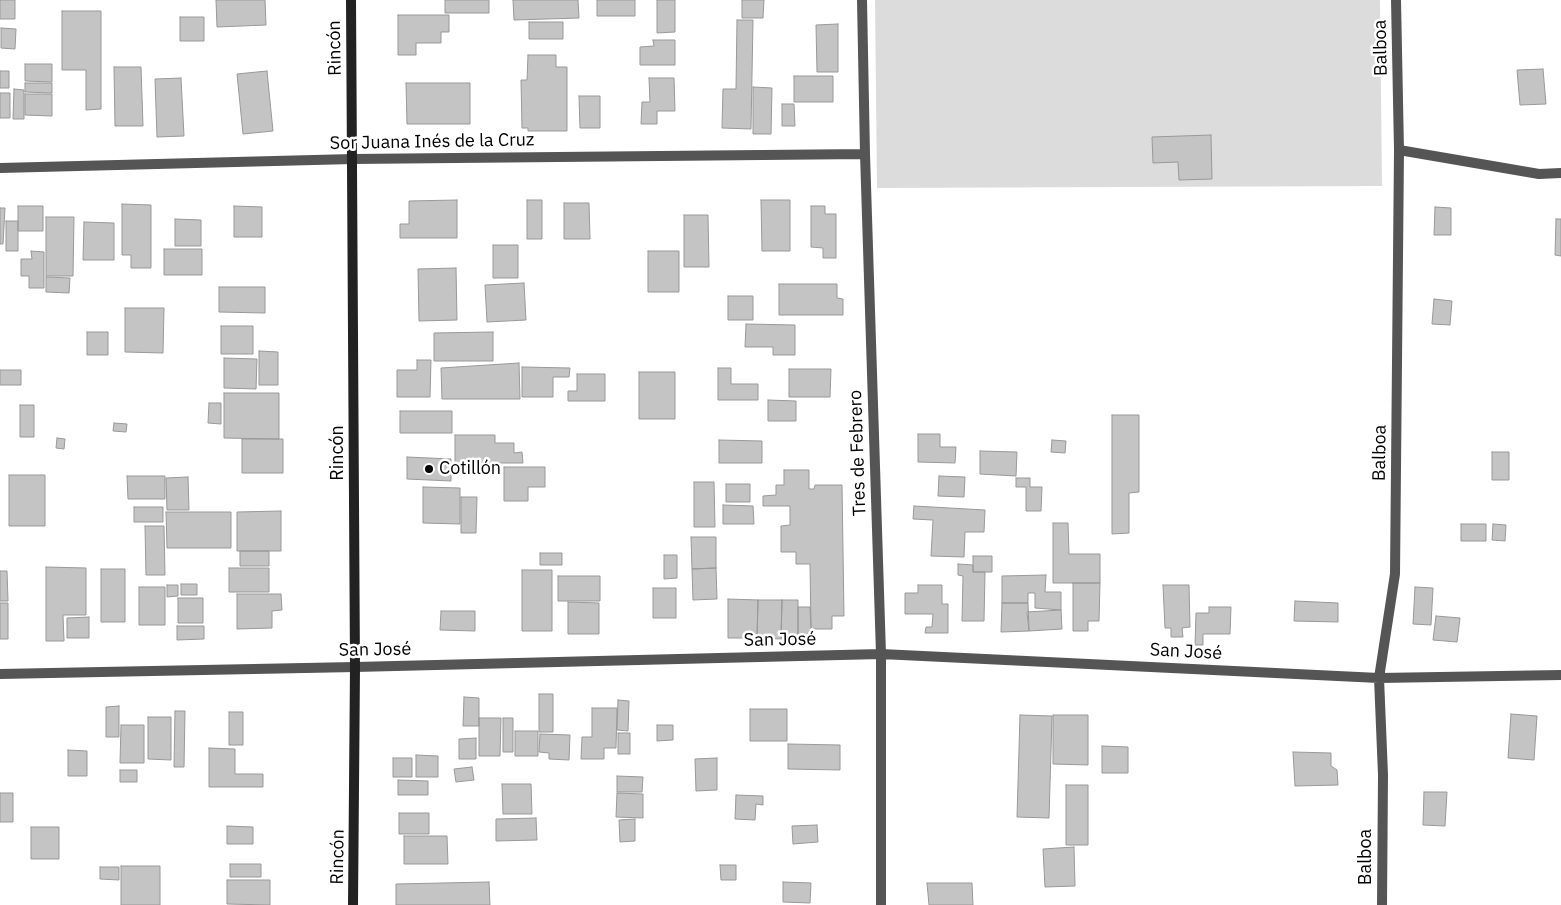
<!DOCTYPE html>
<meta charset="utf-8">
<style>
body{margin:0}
canvas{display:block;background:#fff}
</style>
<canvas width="1561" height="905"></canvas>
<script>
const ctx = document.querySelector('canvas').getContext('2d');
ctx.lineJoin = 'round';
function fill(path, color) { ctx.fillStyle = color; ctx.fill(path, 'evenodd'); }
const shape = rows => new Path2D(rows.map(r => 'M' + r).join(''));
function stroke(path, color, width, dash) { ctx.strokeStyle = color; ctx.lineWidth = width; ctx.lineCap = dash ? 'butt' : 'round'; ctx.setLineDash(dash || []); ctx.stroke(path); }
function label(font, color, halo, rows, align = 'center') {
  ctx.font = font + ' "IBM Plex Sans",sans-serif'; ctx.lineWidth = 5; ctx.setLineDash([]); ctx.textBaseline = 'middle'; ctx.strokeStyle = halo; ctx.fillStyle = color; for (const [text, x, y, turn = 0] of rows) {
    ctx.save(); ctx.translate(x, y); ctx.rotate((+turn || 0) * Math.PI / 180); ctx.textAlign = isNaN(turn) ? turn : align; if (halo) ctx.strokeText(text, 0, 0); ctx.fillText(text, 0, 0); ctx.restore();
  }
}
fill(shape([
 [875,0,1380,0,1382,186,877,188]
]), '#dcdcdc');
const building = shape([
 [0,0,15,0,15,19,0,19,0,0],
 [216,0,265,0,266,25,217,27,216,0],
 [445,0,489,0,489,13,445,13,445,0],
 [513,0,578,0,579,18,514,20,513,0],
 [597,0,635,0,635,16,597,16,597,0],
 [657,0,675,0,675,32,657,33,657,0],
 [742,0,764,0,763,18,742,18,742,0],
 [62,11,101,11,101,109,86,110,86,70,62,70,62,11],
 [398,15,449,15,449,32,441,32,441,43,416,43,416,55,398,55,398,15],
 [180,17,204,17,204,41,180,41,180,17],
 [737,20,753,20,751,129,722,128,723,89,736,89,737,20],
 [529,22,563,22,563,39,529,39,529,22],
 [838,24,838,72,817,72,816,25,838,24],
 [1,28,16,29,15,49,1,48,1,28],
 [653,40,675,40,675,65,640,65,640,47,654,46,653,40],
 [528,55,556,55,556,67,567,67,567,131,528,131,528,128,522,128,521,80,527,80,528,55],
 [25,64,52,64,52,82,25,81,25,64],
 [114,67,141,67,143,126,115,126,114,67],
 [1543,69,1546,104,1520,105,1517,70,1543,69],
 [0,71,9,71,9,88,0,88,0,71],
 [267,71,273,131,243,134,237,74,267,71],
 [794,76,833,76,833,102,794,102,794,76],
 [181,78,184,136,157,137,155,79,181,78],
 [649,78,674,78,675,111,657,111,657,124,641,124,642,102,650,102,649,78],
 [25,83,52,83,52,93,25,92,25,83],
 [406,83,470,83,470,124,407,124,406,83],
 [753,87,772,88,771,134,753,134,753,87],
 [14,89,24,90,24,119,13,119,14,89],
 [0,93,10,93,10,118,0,118,0,93],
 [25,94,52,94,52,116,25,115,25,94],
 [579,96,600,96,600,128,580,128,579,96],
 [782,104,794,104,795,126,782,126,782,104],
 [1211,135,1212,179,1179,180,1178,162,1153,163,1152,137,1211,135],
 [457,200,457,238,400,238,400,224,409,224,409,201,457,200],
 [527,200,542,200,542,239,527,239,527,200],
 [761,200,790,200,790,251,762,251,761,200],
 [564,203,589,203,590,239,564,239,564,203],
 [122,204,151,205,151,268,131,268,131,255,122,255,122,204],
 [18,206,43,206,43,231,18,231,18,206],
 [234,206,262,207,262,237,234,237,234,206],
 [811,206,825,206,825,214,836,214,836,258,823,258,823,248,811,247,811,206],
 [1435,207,1451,208,1451,235,1434,235,1435,207],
 [0,208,5,208,3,244,0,244,0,208],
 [684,215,708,215,709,267,684,267,684,215],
 [46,217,74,217,73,276,46,276,46,217],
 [175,219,201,220,201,246,175,246,175,219],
 [1556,219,1561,219,1561,256,1555,255,1556,219],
 [6,221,18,221,18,251,6,251,6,221],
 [84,222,114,223,114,260,83,260,84,222],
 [493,245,518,245,518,278,493,278,493,245],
 [164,249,202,249,202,275,164,275,164,249],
 [31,251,44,252,44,288,29,288,29,276,21,276,21,259,32,259,31,251],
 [648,251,679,251,679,292,648,292,648,251],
 [456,268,457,320,419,321,418,269,456,268],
 [46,277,70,278,69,293,46,292,46,277],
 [524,283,526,320,487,322,485,285,524,283],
 [779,284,837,284,837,298,843,299,843,315,779,315,779,284],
 [219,287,265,287,265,313,219,312,219,287],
 [728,296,753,296,753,320,728,320,728,296],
 [1434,299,1452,301,1450,325,1432,324,1434,299],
 [125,308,164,308,163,353,125,352,125,308],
 [746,324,795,325,795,355,773,355,773,347,745,347,746,324],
 [221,326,253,326,253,354,221,354,221,326],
 [87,332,108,332,108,355,87,355,87,332],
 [493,332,493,361,434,361,434,333,493,332],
 [259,351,278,352,278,385,259,385,259,351],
 [224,358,257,359,256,389,224,388,224,358],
 [417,360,431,360,430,397,397,397,397,370,417,370,417,360],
 [519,363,520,399,442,399,441,368,519,363],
 [522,367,570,368,569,377,553,377,553,397,522,397,522,367],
 [718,368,731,368,731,384,758,384,758,400,718,400,718,368],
 [789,369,831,369,830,397,789,397,789,369],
 [0,370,21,370,21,385,0,385,0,370],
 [639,372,675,372,675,419,639,419,639,372],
 [577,374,605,374,605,401,568,401,568,391,577,391,577,374],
 [224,393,279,393,279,439,224,438,224,393],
 [768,400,796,401,796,421,768,421,768,400],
 [209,403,221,403,221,424,208,423,209,403],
 [20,405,34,405,34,437,20,437,20,405],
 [400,411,452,411,452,433,400,433,400,411],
 [1112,415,1139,415,1139,492,1129,493,1129,533,1112,534,1112,415],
 [114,423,127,424,126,432,113,431,114,423],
 [918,434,940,434,940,447,956,447,955,463,918,462,918,434],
 [455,435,495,435,495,443,514,443,514,453,522,452,523,463,476,463,476,473,455,473,455,435],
 [57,438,65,439,64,449,56,448,57,438],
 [242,439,283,439,283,473,242,473,242,439],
 [719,440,762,441,762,463,719,463,719,440],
 [1052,440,1066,441,1065,453,1051,452,1052,440],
 [980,451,1017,452,1016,476,980,474,980,451],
 [1492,452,1509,452,1509,480,1492,480,1492,452],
 [407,457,451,459,451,481,407,479,407,457],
 [504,467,545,467,545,487,528,487,528,501,504,501,504,467],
 [784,470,809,470,809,489,814,489,815,485,842,485,844,616,832,616,832,629,811,629,810,564,796,564,796,552,781,552,781,526,790,525,790,506,763,506,763,496,776,495,776,485,784,485,784,470],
 [9,475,45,475,45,526,9,526,9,475],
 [127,476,165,476,165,499,128,499,127,476],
 [939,476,965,477,964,497,938,496,939,476],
 [188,477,189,510,167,510,166,478,188,477],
 [1016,478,1030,478,1030,487,1042,487,1041,511,1026,511,1026,487,1016,487,1016,478],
 [694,482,714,482,715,527,694,527,694,482],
 [726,484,750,484,750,502,726,502,726,484],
 [423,487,460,488,460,524,423,523,423,487],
 [461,497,477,497,476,533,461,533,461,497],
 [723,505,753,506,754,524,723,524,723,505],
 [914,506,985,510,984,532,965,532,964,557,931,556,933,520,913,519,914,506],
 [134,507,163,507,163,522,134,522,134,507],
 [281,511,281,551,237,551,237,512,281,511],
 [166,512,231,512,231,548,167,548,166,512],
 [1053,523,1068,523,1069,554,1100,554,1100,583,1053,583,1053,523],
 [1461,524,1486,524,1486,541,1461,541,1461,524],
 [1493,524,1506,525,1505,541,1492,540,1493,524],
 [145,526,164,526,165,575,146,575,145,526],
 [691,537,716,537,716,568,692,569,691,537],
 [240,551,269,551,269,566,240,566,240,551],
 [540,553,562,553,562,565,540,565,540,553],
 [664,555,677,555,677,578,664,579,664,555],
 [973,556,992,556,992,572,973,572,973,556],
 [958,564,973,565,973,572,985,572,984,621,962,621,963,576,958,575,958,564],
 [46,567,86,568,86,615,63,615,64,641,46,641,46,567],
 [229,568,269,568,269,592,229,592,229,568],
 [716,568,717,599,693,600,692,569,716,568],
 [101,569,125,569,125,622,101,622,101,569],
 [522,570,552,570,552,631,522,631,522,570],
 [0,571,7,571,8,601,0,601,0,571],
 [1046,575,1045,592,1061,592,1061,610,1035,608,1035,593,1028,593,1028,603,1002,603,1002,576,1046,575],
 [558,576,600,576,600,601,558,601,558,576],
 [1073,583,1100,583,1099,621,1088,621,1088,631,1073,631,1073,583],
 [181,584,197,584,197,595,181,595,181,584],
 [167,585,178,585,178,596,167,597,167,585],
 [918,585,942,585,942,604,948,604,948,633,925,633,926,627,932,627,933,614,905,614,905,593,918,593,918,585],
 [1163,585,1189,585,1190,627,1182,628,1183,637,1171,637,1171,628,1165,628,1163,585],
 [139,587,165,587,165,625,139,625,139,587],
 [1415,587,1433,588,1431,625,1413,624,1415,587],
 [653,588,676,588,676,618,653,618,653,588],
 [237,594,281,594,282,610,272,611,272,628,237,629,237,594],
 [178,598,203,598,203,623,178,623,178,598],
 [728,599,758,600,757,638,728,638,728,599],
 [758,600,782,600,781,639,757,638,758,600],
 [782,600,798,600,798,638,781,639,782,600],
 [1295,601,1338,603,1338,622,1294,621,1295,601],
 [568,602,599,603,599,634,568,634,568,602],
 [0,603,8,603,8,639,0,639,0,603],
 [1002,603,1028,603,1029,631,1001,632,1002,603],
 [798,607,810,607,811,629,816,638,798,638,798,607],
 [1209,607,1231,607,1230,634,1203,634,1203,645,1195,645,1196,613,1209,613,1209,607],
 [1061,610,1062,629,1029,631,1027,612,1061,610],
 [441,611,475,611,475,631,440,630,441,611],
 [1436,616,1460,618,1457,642,1433,640,1436,616],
 [89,617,89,638,67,638,67,618,89,617],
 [177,626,204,626,204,639,177,640,177,626],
 [539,694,553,694,553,732,539,732,539,694],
 [464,697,479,698,479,726,463,726,464,697],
 [618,700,629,701,628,731,617,730,618,700],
 [119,706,119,737,106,737,106,707,119,706],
 [592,708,617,708,616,748,604,748,604,759,581,759,582,737,592,737,592,708],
 [750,709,787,709,787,741,750,741,750,709],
 [175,711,185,711,184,767,174,767,175,711],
 [229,712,243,712,243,745,229,745,229,712],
 [1511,714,1537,716,1534,760,1508,758,1511,714],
 [1020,715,1052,716,1049,818,1017,817,1020,715],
 [1053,715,1088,715,1088,765,1053,764,1053,715],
 [148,717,171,717,171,760,148,759,148,717],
 [479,718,501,718,500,756,479,756,479,718],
 [503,718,513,718,513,752,503,752,503,718],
 [121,725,144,725,144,763,120,763,121,725],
 [657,725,673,725,673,740,657,741,657,725],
 [515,731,538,731,538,756,515,756,515,731],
 [618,733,630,733,630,754,618,754,618,733],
 [540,734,570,735,569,760,549,759,549,753,539,752,540,734],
 [476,738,476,759,459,759,459,739,476,738],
 [788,744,840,745,840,770,788,769,788,744],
 [1102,746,1128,747,1128,773,1102,773,1102,746],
 [209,748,235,749,235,774,263,774,263,787,209,787,209,748],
 [68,750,87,751,87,776,68,776,68,750],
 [1293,752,1331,753,1331,766,1337,770,1338,785,1295,786,1293,752],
 [416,755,438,756,438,777,416,777,416,755],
 [393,758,412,758,412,777,393,777,393,758],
 [717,758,717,790,696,791,695,759,717,758],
 [472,767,474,780,456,782,454,769,472,767],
 [120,770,137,770,137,782,120,782,120,770],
 [617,776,643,777,642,792,617,792,617,776],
 [398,780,428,781,428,795,398,795,398,780],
 [502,784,531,784,532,814,503,814,502,784],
 [1066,785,1088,785,1088,845,1066,845,1066,785],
 [1424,792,1447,792,1445,826,1423,825,1424,792],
 [0,793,13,793,13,822,0,822,0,793],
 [617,793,643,794,643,818,616,817,617,793],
 [736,795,763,796,763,805,756,804,755,820,735,819,736,795],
 [399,813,429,813,429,834,399,834,399,813],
 [536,818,537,840,496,841,496,819,536,818],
 [635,819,635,841,620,842,619,820,635,819],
 [817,825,818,842,793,844,792,826,817,825],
 [227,826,253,827,253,844,227,844,227,826],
 [31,827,59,827,59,859,31,859,31,827],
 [404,836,447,836,448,864,404,864,404,836],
 [1074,847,1075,886,1045,887,1043,849,1074,847],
 [230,864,261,864,261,877,230,877,230,864],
 [720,865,736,865,736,880,721,880,720,865],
 [121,866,160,866,160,905,121,905,121,866],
 [100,867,119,867,119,880,100,879,100,867],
 [227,880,270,880,270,905,227,904,227,880],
 [489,882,490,905,396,905,396,884,489,882],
 [783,882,811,883,810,903,783,902,783,882],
 [927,883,972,883,973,905,929,905,927,883]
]);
fill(building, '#c4c4c4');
stroke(building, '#999', 1);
stroke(shape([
 [862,0,865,154,881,654,881,905],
 [1399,150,1539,174,1561,173],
 [0,168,353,159,865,154],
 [0,674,355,667,881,654,1379,678,1561,675],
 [1382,905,1383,775,1379,678,1395,574,1399,150,1396,0]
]), '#555', 10);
stroke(shape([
 [351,0,355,667,353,905]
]), '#222', 10);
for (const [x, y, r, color] of [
 [429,469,5,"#000"]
]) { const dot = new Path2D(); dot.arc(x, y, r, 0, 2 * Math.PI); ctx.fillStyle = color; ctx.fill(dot); stroke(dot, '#fff', 2); }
label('18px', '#000', '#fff', [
 ["Rincón",335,48,-91],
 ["Balboa",1381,48,-91],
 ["Sor Juana Inés de la Cruz",432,142,-1],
 ["Rincón",338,453,-90],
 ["Tres de Febrero",858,453,-92],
 ["Balboa",1380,453,-89],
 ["San José",780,640,-1],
 ["San José",375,650,-1],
 ["San José",1186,652,3],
 ["Rincón",338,857,-89],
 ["Balboa",1366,857,-90]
]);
label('18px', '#000', '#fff', [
 ["Cotillón",439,469]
], 'left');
</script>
